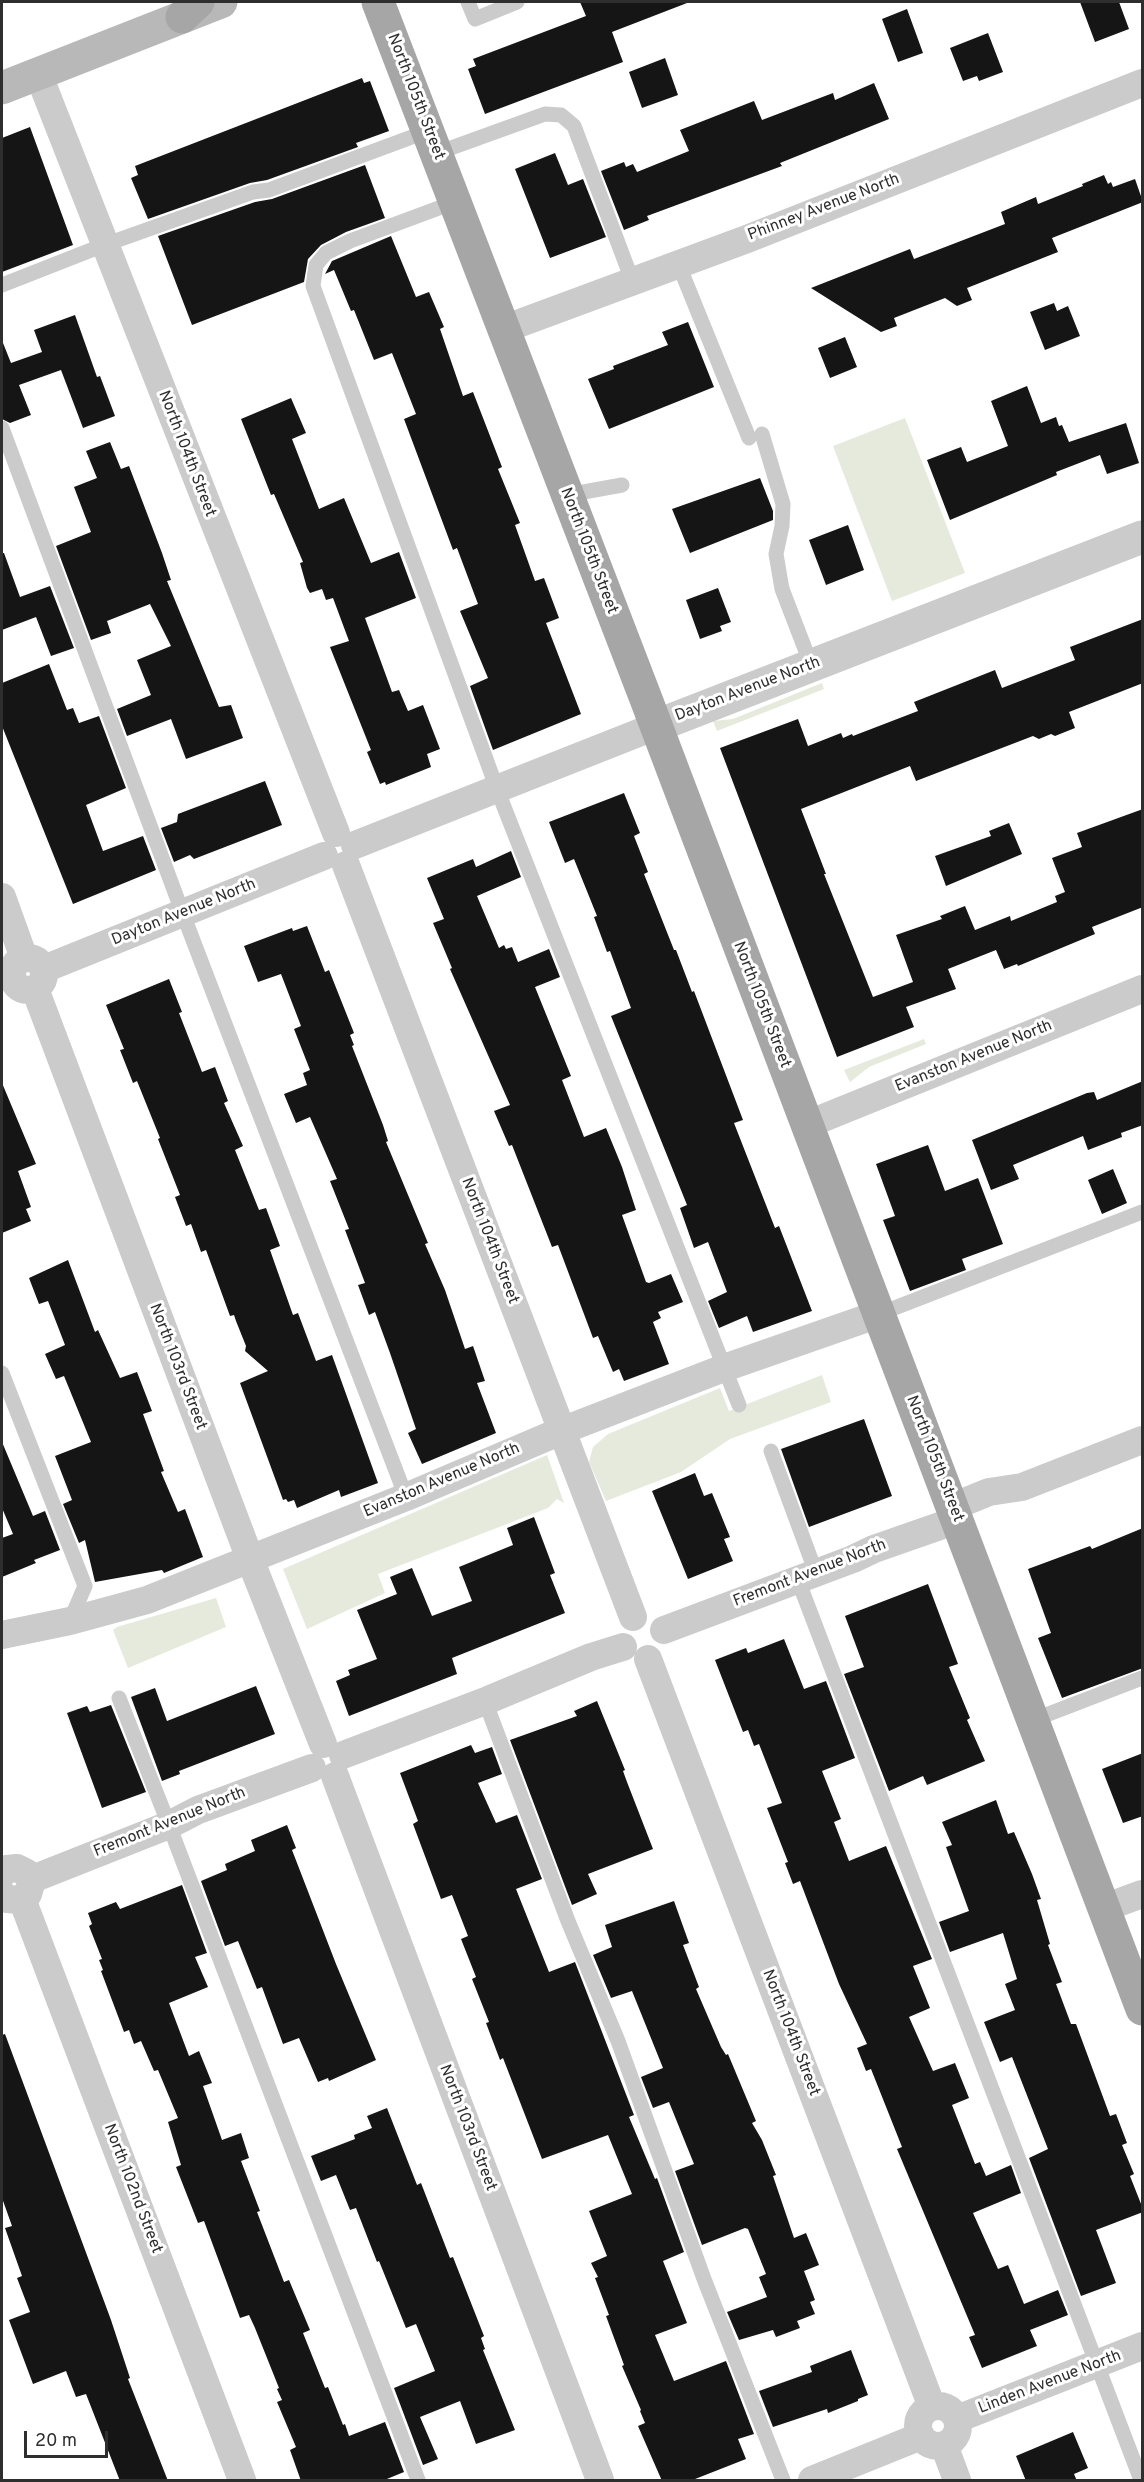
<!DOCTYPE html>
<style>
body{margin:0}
#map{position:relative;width:1144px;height:2482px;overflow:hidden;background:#fff;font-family:Overpass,sans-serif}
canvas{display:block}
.frame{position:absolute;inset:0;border:3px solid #2e2e2e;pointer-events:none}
.scale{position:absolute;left:24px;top:2431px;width:84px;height:27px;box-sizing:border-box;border:3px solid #2e2e2e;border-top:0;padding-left:8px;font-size:18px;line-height:21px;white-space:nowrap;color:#2e2e2e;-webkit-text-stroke:4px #fff;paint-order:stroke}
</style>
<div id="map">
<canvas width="1144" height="2482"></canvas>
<div class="frame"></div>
<div class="scale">20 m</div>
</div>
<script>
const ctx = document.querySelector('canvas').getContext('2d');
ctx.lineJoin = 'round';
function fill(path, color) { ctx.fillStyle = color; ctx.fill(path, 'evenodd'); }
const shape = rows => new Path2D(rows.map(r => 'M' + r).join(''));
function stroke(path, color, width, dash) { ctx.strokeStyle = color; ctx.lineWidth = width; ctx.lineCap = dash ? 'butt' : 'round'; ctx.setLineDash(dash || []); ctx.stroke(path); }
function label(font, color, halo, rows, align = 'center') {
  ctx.font = font + ' Overpass,sans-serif'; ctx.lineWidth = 6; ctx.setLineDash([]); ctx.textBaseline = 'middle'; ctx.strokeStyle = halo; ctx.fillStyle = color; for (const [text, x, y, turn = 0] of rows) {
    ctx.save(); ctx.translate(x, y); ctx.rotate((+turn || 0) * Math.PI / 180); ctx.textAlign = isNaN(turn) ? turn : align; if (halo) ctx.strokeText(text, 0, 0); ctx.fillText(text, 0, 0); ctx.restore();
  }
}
fill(shape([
 [905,418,965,573,892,601,833,446],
 [822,683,824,689,717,731,713,721,733,719],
 [924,1039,926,1044,869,1067,850,1082,844,1070],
 [822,1375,831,1402,730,1439,681,1472,606,1501,589,1462,593,1447,608,1434,720,1388,729,1411],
 [547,1455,564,1503,557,1499,548,1508,378,1574,385,1593,307,1629,283,1569],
 [216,1598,226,1627,128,1668,113,1630,117,1627]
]), '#e6eadd');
fill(shape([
 [580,2,687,3,612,32,623,62,485,114,468,69,476,66,473,59,586,16],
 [1080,2,1119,2,1129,29,1095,42],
 [907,9,923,53,898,62,882,19],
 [988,33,1003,72,979,81,977,76,963,81,950,48],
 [665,58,678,95,642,108,629,72],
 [362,78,364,83,370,81,389,131,356,143,358,147,267,180,250,183,148,219,131,178,138,175,135,166],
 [874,83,889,119,780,163,782,166,647,216,649,220,624,230,601,171,624,162,626,167,633,164,637,172,689,151,680,130,754,101,762,120,833,93,835,100],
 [30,127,73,245,2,272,2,138],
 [555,153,568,185,583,179,606,237,550,258,515,169],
 [365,165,385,218,346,232,321,245,308,259,304,282,192,325,158,236,255,202,272,199],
 [1104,175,1108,184,1111,182,1113,187,1135,179,1143,202,1052,238,1058,252,967,288,972,300,957,306,945,298,894,318,897,326,881,332,811,288,910,249,914,259,1005,224,1001,212,1036,197,1038,204,1083,186,1082,184],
 [391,236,416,297,429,292,444,327,440,329,463,396,473,392,502,467,498,469,520,523,515,525,535,581,544,578,559,618,546,623,581,714,493,750,470,686,488,678,460,611,478,604,457,548,453,550,404,419,416,414,392,353,374,360,354,310,351,311,334,270,325,274,332,261],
 [1054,303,1057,311,1068,306,1080,336,1045,350,1030,312],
 [75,315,97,377,100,376,115,416,83,428,61,370,19,385,31,415,10,423,2,419,2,344,3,343,11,363,42,352,34,330],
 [688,322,714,387,609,429,588,379,614,369,613,366,668,345,662,332],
 [845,337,857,367,830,378,818,348],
 [1027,386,1041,423,1056,417,1059,426,1062,425,1069,442,1126,423,1139,463,1107,474,1100,455,1056,472,1057,475,950,520,927,460,961,447,967,462,1008,446,991,401],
 [291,398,306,433,292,439,319,509,344,498,371,563,399,552,416,598,365,618,392,692,399,690,408,711,423,705,440,749,427,754,431,767,386,785,385,782,380,784,367,752,371,750,330,647,349,641,333,598,326,600,322,589,310,593,307,588,300,563,303,562,274,494,271,495,241,419],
 [110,442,121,469,129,466,162,553,171,580,167,581,219,707,231,705,243,738,186,759,171,719,127,736,117,709,151,695,137,660,171,646,150,604,107,621,111,633,91,640,56,546,91,532,74,487,97,478,86,451],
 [760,478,773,511,773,520,690,553,672,509],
 [848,525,864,570,826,585,809,540],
 [2,553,4,553,20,597,50,586,74,648,51,656,36,617,2,630],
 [718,588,731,622,720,626,722,631,700,639,686,600],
 [1143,619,1143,683,1069,712,1075,728,1055,736,1051,734,1039,739,1033,736,916,781,910,766,801,809,826,874,824,874,873,997,913,982,896,935,942,919,940,916,965,906,975,930,1010,916,1011,921,1057,902,1055,896,1065,892,1052,858,1082,847,1077,833,1143,809,1143,907,1092,927,1095,934,1018,966,1017,964,1004,969,996,950,948,969,956,989,906,1007,914,1027,837,1057,720,748,798,719,808,746,841,733,843,738,852,734,853,736,918,711,914,702,995,670,1002,688,1075,660,1070,647],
 [49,664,67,710,73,708,79,723,99,716,126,788,86,805,103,851,143,836,156,870,73,904,2,726,2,683],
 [265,781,282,825,194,859,190,855,174,862,161,828,177,822,178,814],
 [624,793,640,833,634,836,648,872,644,874,674,950,676,950,692,992,694,991,743,1120,734,1123,775,1228,779,1226,812,1311,753,1332,747,1316,719,1328,708,1301,727,1292,708,1242,694,1248,680,1208,687,1205,611,1016,631,1008,610,951,607,952,594,917,597,916,574,859,565,863,549,822],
 [1009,823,1022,854,946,886,935,856,991,836,989,831],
 [511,851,521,877,477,896,499,948,504,945,506,949,512,947,518,962,549,949,560,977,535,987,571,1076,562,1080,584,1137,606,1128,622,1167,636,1210,622,1215,646,1282,649,1283,671,1274,683,1302,658,1312,661,1318,653,1322,669,1364,624,1381,619,1369,613,1372,598,1336,593,1338,558,1245,552,1247,512,1145,509,1146,494,1111,510,1105,450,969,452,968,433,923,444,919,427,878,473,859,476,867],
 [307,926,325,972,329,970,354,1033,350,1035,354,1045,352,1046,383,1125,388,1141,386,1142,428,1243,425,1244,445,1290,465,1349,473,1346,485,1381,477,1383,496,1433,422,1464,408,1433,416,1429,390,1353,375,1312,369,1315,358,1285,365,1283,345,1230,349,1229,330,1181,337,1179,310,1117,296,1123,284,1094,307,1085,303,1073,310,1070,294,1029,301,1026,281,974,258,982,244,946,292,928,293,931],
 [169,979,182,1012,179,1013,202,1072,215,1067,228,1101,224,1103,243,1146,235,1150,259,1210,266,1208,280,1246,270,1250,293,1315,298,1313,316,1361,332,1355,378,1483,341,1497,339,1490,297,1508,294,1500,288,1502,286,1499,283,1500,240,1383,268,1371,245,1351,246,1346,236,1321,234,1315,230,1316,206,1250,201,1252,191,1224,186,1226,175,1197,180,1195,158,1139,160,1138,137,1081,133,1083,120,1050,124,1049,106,1005],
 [1143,1081,1143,1125,1121,1133,1122,1137,1088,1150,1083,1136,1013,1165,1019,1179,991,1190,972,1140,1087,1093,1094,1092,1097,1100],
 [2,1083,36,1164,18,1171,31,1207,26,1209,31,1221,2,1233],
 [928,1145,945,1191,978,1178,1003,1244,962,1259,966,1270,910,1291,883,1220,895,1216,876,1164],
 [1113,1169,1127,1203,1102,1214,1088,1180],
 [68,1260,95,1332,98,1330,120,1378,137,1372,152,1411,143,1414,164,1471,161,1472,178,1512,185,1509,203,1557,164,1573,162,1570,95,1582,85,1540,79,1543,63,1504,72,1500,55,1456,91,1442,64,1376,56,1379,45,1354,65,1345,48,1301,39,1304,29,1278],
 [864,1419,892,1496,809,1527,781,1449],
 [2,1442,33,1516,45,1511,60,1550,34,1560,36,1563,2,1577,2,1538,13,1534,2,1508],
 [695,1473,704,1496,712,1493,730,1537,724,1539,733,1561,688,1579,652,1491],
 [534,1517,555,1573,550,1575,565,1613,452,1658,457,1674,349,1716,336,1681,350,1675,348,1670,377,1659,357,1610,397,1594,390,1577,412,1568,432,1616,472,1601,459,1567,513,1545,507,1528],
 [1143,1528,1143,1668,1062,1698,1038,1638,1051,1633,1028,1569,1090,1546,1092,1549],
 [928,1584,958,1664,949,1667,970,1718,967,1720,985,1761,927,1785,923,1776,889,1791,844,1674,864,1667,845,1616],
 [784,1639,804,1689,826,1681,855,1758,822,1771,841,1819,834,1822,849,1861,886,1846,932,1959,913,1966,930,2008,909,2017,933,2071,955,2063,969,2098,952,2105,975,2164,980,2162,986,2176,1011,2165,1021,2193,973,2213,998,2269,1008,2265,1024,2304,1058,2290,1068,2315,1030,2330,1037,2346,982,2368,969,2337,975,2335,897,2149,902,2147,871,2069,866,2071,857,2048,867,2044,839,1984,800,1881,793,1884,785,1863,788,1862,767,1808,782,1803,759,1744,754,1746,748,1730,743,1732,715,1660,746,1648,748,1653],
 [256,1686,275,1734,179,1771,180,1774,162,1781,131,1697,155,1688,167,1721],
 [597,1701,625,1770,623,1771,627,1782,653,1849,588,1874,597,1894,572,1905,510,1740,577,1716,574,1711],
 [111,1705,146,1792,102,1808,67,1713,87,1706,90,1712],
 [471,1745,475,1753,492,1747,502,1774,478,1783,496,1823,517,1815,542,1879,516,1889,549,1972,575,1962,634,2115,629,2117,655,2179,657,2178,684,2252,663,2261,687,2323,655,2335,674,2381,726,2361,754,2434,738,2439,746,2459,690,2481,662,2481,638,2426,645,2423,640,2411,641,2410,622,2366,624,2365,606,2316,609,2315,595,2278,598,2277,591,2263,607,2256,589,2211,632,2194,608,2135,542,2159,503,2058,500,2060,486,2023,489,2022,472,1979,476,1977,461,1939,468,1936,452,1895,441,1899,413,1824,418,1821,400,1773],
 [1143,1753,1143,1816,1123,1823,1102,1769],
 [996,1800,1008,1834,1014,1832,1032,1874,1041,1899,1037,1900,1050,1944,1048,1945,1062,1982,1056,1984,1071,2024,1076,2024,1110,2116,1116,2114,1127,2143,1122,2145,1134,2174,1130,2176,1143,2209,1143,2212,1096,2230,1116,2283,1081,2296,1029,2158,1048,2149,1012,2057,1000,2062,984,2022,1015,2010,1005,1984,1017,1979,1003,1933,950,1952,939,1922,969,1911,946,1847,952,1845,942,1822],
 [287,1825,296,1848,292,1850,336,1964,376,2060,329,2081,328,2078,318,2082,299,2038,283,2044,262,1987,257,1989,238,1941,225,1946,201,1881,227,1870,225,1864,255,1851,251,1840],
 [182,1885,207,1953,195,1957,208,1987,169,2003,189,2056,199,2051,212,2083,203,2086,222,2140,241,2133,249,2158,241,2161,260,2211,257,2212,284,2282,289,2280,310,2330,303,2333,325,2388,328,2387,343,2425,345,2424,349,2436,385,2422,404,2472,382,2481,301,2481,290,2450,296,2447,277,2402,282,2400,277,2389,279,2388,255,2328,249,2315,240,2318,204,2221,198,2223,176,2167,181,2165,168,2122,178,2118,158,2070,154,2071,141,2041,134,2044,129,2030,124,2032,101,1971,103,1970,99,1960,102,1959,89,1926,92,1924,88,1913,116,1902,120,1909],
 [674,1901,689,1943,683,1945,699,1987,696,1989,721,2047,726,2055,728,2054,756,2121,752,2123,762,2140,776,2175,773,2176,794,2238,806,2233,819,2265,804,2271,815,2300,810,2302,815,2314,797,2321,800,2328,776,2337,773,2330,739,2340,727,2312,767,2297,759,2277,766,2274,748,2229,745,2228,702,2245,675,2171,694,2164,669,2102,653,2108,641,2077,663,2068,632,1991,611,1998,593,1955,612,1947,605,1925],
 [5,2034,111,2320,130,2378,128,2379,168,2481,120,2481,86,2394,76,2397,66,2371,33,2384,9,2320,30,2312,17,2278,22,2276,5,2228,12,2226,2,2198,2,2035],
 [387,2108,417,2185,421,2183,450,2258,453,2257,484,2336,481,2338,485,2349,483,2350,515,2430,476,2444,460,2401,420,2417,438,2459,423,2465,394,2388,435,2371,416,2324,406,2328,379,2261,377,2262,356,2208,350,2210,336,2175,321,2181,311,2156,355,2139,354,2135,372,2128,367,2116],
 [851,2350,868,2395,858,2399,858,2401,828,2413,827,2409,773,2427,759,2391,812,2372,810,2366],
 [1073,2432,1088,2468,1074,2474,1077,2481,1026,2481,1016,2456]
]), '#151515');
stroke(shape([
 [468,2,475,19,517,2],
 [437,153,545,114,561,115,574,126,632,280],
 [455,202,350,241,326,253,316,265,313,286,497,789,739,1405],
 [678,263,749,438],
 [2,285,104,245,253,192,269,190,428,131],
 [2,428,183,914,406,1497],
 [762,434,783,504,782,526,776,554,782,589,812,667],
 [567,495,622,485],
 [879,1314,1142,1212],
 [2,1373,85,1586,70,1621],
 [771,1451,816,1573],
 [798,1580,1141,2480],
 [119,1698,169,1825,418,2480],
 [485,1701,568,1921,618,2041,704,2279,783,2480],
 [1033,1720,1142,1678]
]), '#cbcbcb', 15);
stroke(shape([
 [38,73,336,833],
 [504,329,747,239,1142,83],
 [355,845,656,726],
 [346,865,633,1617],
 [2,897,24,958],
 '12 974a16 16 0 1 1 32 0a16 16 0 1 1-32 0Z',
 [44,969,324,856],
 [35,989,250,1559,323,1744],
 [806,1125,1142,989],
 [952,1507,989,1492,1022,1487,1142,1440],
 [664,1630,853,1559,874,1549,957,1520],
 [2,1635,70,1621,147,1600,406,1497,561,1431,724,1368,879,1314],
 [648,1659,932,2407],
 [343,1755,488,1700,591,1657,623,1647],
 [335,1776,600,2480],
 [2,1874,7,1869,17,1868,27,1873,31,1884,28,1894,18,1900,7,1899,2,1894],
 [30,1880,169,1825,198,1810,312,1768],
 [22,1899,242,2480],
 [1104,1908,1142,1894],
 '918 2426a20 20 0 1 1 40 0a20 20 0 1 1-40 0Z',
 [957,2419,1142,2346],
 [944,2445,957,2480],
 [812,2480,921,2436]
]), '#cbcbcb', 28);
stroke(shape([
 [656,726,1142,537]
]), '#cbcbcb', 33);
stroke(shape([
 [2,88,221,2]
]), '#b8b8b8', 33);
stroke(shape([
 [378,2,646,699,1142,2009],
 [182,17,198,2]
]), '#a6a6a6', 33);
label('16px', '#2e2e2e', '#fff', [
 ["North 105th Street",415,97,69],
 ["Phinney Avenue North",824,208,-21],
 ["North 104th Street",186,454,69],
 ["North 105th Street",588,551,69],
 ["Dayton Avenue North",748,690,-21],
 ["Dayton Avenue North",184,913,-22],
 ["North 105th Street",761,1005,69],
 ["Evanston Avenue North",974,1057,-22],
 ["North 104th Street",489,1241,69],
 ["North 103rd Street",177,1367,69],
 ["North 105th Street",934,1459,69],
 ["Evanston Avenue North",442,1481,-23],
 ["Fremont Avenue North",810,1574,-21],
 ["Fremont Avenue North",170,1823,-22],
 ["North 104th Street",790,2033,69],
 ["North 103rd Street",467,2128,69],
 ["North 102nd Street",132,2189,69],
 ["Linden Avenue North",1050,2383,-21]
]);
</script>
